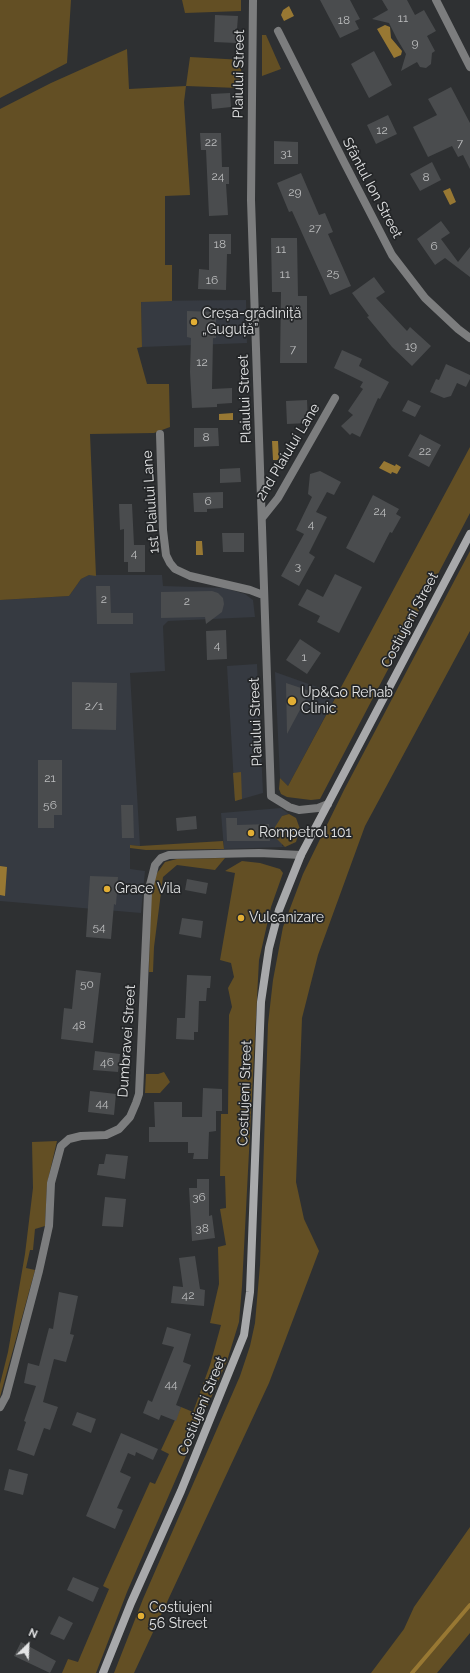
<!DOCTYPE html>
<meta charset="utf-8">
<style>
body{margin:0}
#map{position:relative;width:470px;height:1673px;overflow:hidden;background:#2e3032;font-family:Raleway,sans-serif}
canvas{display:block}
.north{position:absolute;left:8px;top:1625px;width:40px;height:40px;-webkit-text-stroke:3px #242628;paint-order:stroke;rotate:24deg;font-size:11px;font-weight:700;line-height:16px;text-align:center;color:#e3e4e5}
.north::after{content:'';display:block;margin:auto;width:14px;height:18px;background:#e3e4e5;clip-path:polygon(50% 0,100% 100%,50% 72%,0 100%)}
</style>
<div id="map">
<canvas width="470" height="1673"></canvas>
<div class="north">N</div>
</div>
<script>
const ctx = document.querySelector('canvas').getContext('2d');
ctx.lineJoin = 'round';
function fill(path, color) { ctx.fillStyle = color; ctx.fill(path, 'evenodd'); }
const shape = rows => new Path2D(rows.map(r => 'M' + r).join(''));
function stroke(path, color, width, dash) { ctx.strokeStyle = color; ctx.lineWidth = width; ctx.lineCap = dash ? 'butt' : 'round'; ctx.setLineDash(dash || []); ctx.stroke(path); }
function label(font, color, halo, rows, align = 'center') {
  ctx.font = font + ' Raleway,sans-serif'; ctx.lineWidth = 3.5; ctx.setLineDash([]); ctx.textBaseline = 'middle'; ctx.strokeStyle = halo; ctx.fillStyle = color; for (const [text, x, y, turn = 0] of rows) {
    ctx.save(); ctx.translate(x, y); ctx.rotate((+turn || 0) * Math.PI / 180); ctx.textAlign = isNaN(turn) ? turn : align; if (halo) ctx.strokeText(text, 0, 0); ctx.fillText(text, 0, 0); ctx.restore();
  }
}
fill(shape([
 [246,300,247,343,142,347,141,301],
 [89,575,162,575,163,586,225,588,245,594,253,600,255,617,168,621,163,626,165,671,130,673,140,846,130,845,130,869,145,871,141,913,0,901,0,600,69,596,81,579],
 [257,664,263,793,235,801,227,666],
 [275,672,337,694,288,786,280,778],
 [281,808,289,814,282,816,282,846,285,847,224,849,221,813]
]), '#363a41');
fill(shape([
 [0,0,71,0,67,63,0,98],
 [182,0,241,0,241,11,185,13],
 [266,35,281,69,262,76,262,35],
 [127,49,129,89,186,86,190,57,243,60,238,88,186,86,184,102,190,195,165,196,165,265,172,265,172,301,141,302,142,347,137,348,147,384,169,384,170,427,154,433,90,434,96,576,89,575,81,579,69,596,0,600,0,109,51,83],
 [470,447,470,513,320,799,311,800,287,797,281,794,279,789,280,778,288,786],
 [470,551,470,631,365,826,318,955,302,1018,296,1182,304,1219,319,1251,269,1383,134,1673,114,1673,143,1599,240,1376,250,1346,255,1323,260,1265,268,1024,273,980,283,927,303,874,344,790],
 [241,772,242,799,235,801,233,773],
 [289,814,296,818,300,829,296,842,285,847,275,837,275,827,282,816],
 [223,841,224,849,146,850,130,848,130,845,140,846],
 [225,858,215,870,177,865,163,877,154,947,153,972,149,972,151,890,155,876,165,862,177,859],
 [242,861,260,863,280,869,283,873,271,907,259,960,242,1286,239,1322,227,1361,127,1592,96,1673,62,1673,68,1659,78,1662,109,1589,103,1586,150,1482,155,1484,169,1454,161,1450,181,1407,193,1412,210,1365,221,1325,210,1323,219,1284,218,1247,226,1245,220,1209,226,1208,225,1176,220,1176,221,1114,228,1114,229,1015,232,1007,228,988,234,977,231,963,220,960,235,873,225,871],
 [164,1072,170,1082,160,1093,145,1093,146,1074,158,1074],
 [57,1141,47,1184,45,1226,35,1229,33,1250,30,1250,26,1268,35,1270,0,1397,0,1384,8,1352,25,1254,33,1188,32,1142],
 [470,1527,470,1633,437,1673,371,1673,404,1629,414,1607]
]), '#634f24');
fill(shape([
 [289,6,294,16,284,21,281,15,283,10],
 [385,25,390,27,391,38,402,51,401,55,394,58,377,29],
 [450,188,456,202,450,205,443,191],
 [233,413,233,420,219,420,219,414],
 [272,441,278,441,279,460,273,460],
 [384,461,395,466,396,464,401,467,397,474,392,472,391,474,379,468],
 [196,541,202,541,203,555,196,555],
 [0,866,7,867,5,896,0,895]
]), '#987833');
stroke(shape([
 [412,1673,470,1605]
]), '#987833', 4);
fill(shape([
 [320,0,350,0,360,19,355,21,359,29,340,38],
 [382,0,407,0,415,15,424,10,436,31,427,36,435,51,432,53,431,64,426,68,420,67,417,62,401,71,406,54,397,39,389,23,372,19,388,10],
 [215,15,238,16,236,43,214,42],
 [374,51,392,85,369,98,351,64],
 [451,87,470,123,470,169,463,155,458,157,452,146,428,157,413,127,437,115,428,99],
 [230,93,231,107,212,109,211,94],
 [388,115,397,134,376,144,367,125],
 [200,133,221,133,222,167,229,167,229,184,226,184,228,215,209,216,206,150,201,150],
 [274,141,298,142,298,164,274,164],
 [432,162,441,180,420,191,410,174],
 [301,173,319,215,325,213,333,232,328,234,351,286,330,295,292,211,289,212,277,183],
 [441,221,450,233,441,239,458,262,470,247,470,277,445,258,435,265,417,239],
 [209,234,231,234,231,254,227,254,226,290,198,289,199,269,209,270],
 [271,238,297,238,298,296,307,296,307,363,280,363,281,292,272,292],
 [374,277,385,292,376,298,407,331,410,327,431,346,412,366,392,347,367,317,369,316,352,293],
 [187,311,216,312,216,338,213,338,212,389,232,388,232,403,217,404,217,407,192,408,190,372,191,338,187,337],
 [342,350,362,359,359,366,389,382,380,399,378,398,360,437,352,433,350,435,341,426,353,415,348,411,363,389,360,387,363,382,334,368],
 [446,364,470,375,470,379,466,387,457,383,451,396,444,398,430,392,436,379,439,380],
 [307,400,308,423,287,424,286,401],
 [408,400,421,406,415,417,402,411],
 [194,428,218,428,219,446,194,447],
 [420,434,441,445,429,467,408,456],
 [240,468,241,482,220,483,220,469],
 [320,471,341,482,334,495,327,492,316,512,327,517,309,553,315,557,299,586,281,576,304,534,296,530,312,497,308,494,310,474],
 [223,492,223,508,207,509,207,512,194,512,193,493],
 [373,495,399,509,396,514,401,517,392,533,390,532,374,563,346,548],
 [119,504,132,504,134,545,145,545,145,572,128,572,128,562,124,562,124,529,120,530],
 [222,533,244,533,244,552,223,552],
 [335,574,362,587,339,633,317,622,320,616,298,605,307,589,323,597],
 [96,586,110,586,111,613,133,613,133,624,97,624],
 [212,591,218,593,223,598,224,604,222,612,206,624,205,617,161,618,161,592],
 [226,630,227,659,207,660,206,631],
 [300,639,321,653,307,674,286,660],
 [72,682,117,683,116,730,72,729],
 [286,683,310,691,287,734],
 [38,760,62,760,62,815,54,815,54,828,38,828],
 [121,805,133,805,134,838,122,838],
 [196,816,197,829,177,831,176,818],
 [226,818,237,818,237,825,269,824,270,841,227,841],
 [90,876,118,877,116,905,114,904,111,939,86,937],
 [187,879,208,883,206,894,185,890],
 [182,918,203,921,201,938,179,934],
 [76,970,101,973,93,1043,61,1039,64,1008,72,1009],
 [187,975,211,976,210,988,207,988,206,1001,199,1001,198,1032,194,1032,194,1040,176,1039,177,1018,185,1018],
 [95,1051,120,1054,118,1072,93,1070],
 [203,1088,222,1089,222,1111,216,1111,216,1131,209,1132,208,1159,193,1159,194,1153,188,1153,188,1142,149,1142,149,1127,155,1127,154,1102,182,1102,182,1117,202,1117],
 [90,1091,116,1094,114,1115,88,1112],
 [106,1154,128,1156,125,1179,97,1175,99,1164,104,1164],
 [197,1179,209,1179,209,1216,212,1215,215,1238,192,1241,189,1188,197,1188],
 [105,1197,126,1199,123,1227,102,1226],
 [195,1256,200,1289,205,1290,204,1306,171,1303,173,1286,183,1287,179,1258],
 [59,1292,78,1296,70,1334,74,1335,66,1362,54,1359,43,1402,58,1407,50,1430,44,1428,34,1456,17,1450,26,1422,24,1421,36,1386,24,1383,28,1363,39,1366,49,1328,53,1329],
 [167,1327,191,1334,183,1362,191,1365,176,1405,181,1407,176,1421,161,1415,159,1420,143,1413,148,1400,152,1402,174,1347,162,1344],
 [77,1412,96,1419,91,1433,72,1425],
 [121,1433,158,1449,153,1460,136,1452,135,1456,128,1453,120,1472,131,1477,117,1508,123,1510,115,1529,86,1516],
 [9,1469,28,1474,23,1495,4,1490],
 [73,1577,99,1588,93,1602,67,1590],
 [59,1616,73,1623,64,1640,50,1634],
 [21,1642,56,1661,50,1673,14,1656]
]), '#4a4c4e');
stroke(shape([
 [253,0,251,200,271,796,289,807,299,810,318,808,328,804],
 [436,0,470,67],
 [278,31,344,162,392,255,425,298,458,329,470,338],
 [160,434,163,530,166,555,170,563,175,569,190,576,250,590,263,595],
 [262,518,278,498,335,398],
 [0,1407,6,1396,39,1271,49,1226,51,1183,61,1146,69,1139,81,1136,106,1135,119,1129,130,1117,136,1103,139,1094,148,893,155,865,161,858,169,855,259,853,301,855]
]), '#7c7d7e', 8);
stroke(shape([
 [103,1673,131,1603,181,1491,244,1335,250,1292,261,1002,269,948,279,910,301,855,470,534]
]), '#a8a9ab', 8);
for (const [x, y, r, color] of [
 [194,322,4,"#e2ae34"],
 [292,701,5,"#e2ae34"],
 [251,833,4,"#e2ae34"],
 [107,889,4,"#e2ae34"],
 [241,918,4,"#e2ae34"],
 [141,1616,4,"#e2ae34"]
]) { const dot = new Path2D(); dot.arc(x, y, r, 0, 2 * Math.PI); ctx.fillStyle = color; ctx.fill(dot); stroke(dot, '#242628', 1.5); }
label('12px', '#bdbebf', null, [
 ["11",403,18],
 ["18",344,20],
 ["9",415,43],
 ["12",382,130],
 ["22",211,142],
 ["7",460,143],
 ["31",286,153],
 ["24",218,176],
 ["8",426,177],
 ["29",295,192],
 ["27",315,228],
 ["18",220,244],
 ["6",434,246],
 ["11",281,249],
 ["25",333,273],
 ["11",285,274],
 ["16",212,280],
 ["19",411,346],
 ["7",293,349],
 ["12",202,362],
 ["8",206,437],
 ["22",425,451],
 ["6",208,501],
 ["24",380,511],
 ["4",311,524],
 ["4",134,553],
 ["3",298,566],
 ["2",104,599],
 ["2",187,601],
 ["4",217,645],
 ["1",304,657],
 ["2/1",94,706],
 ["21",50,778],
 ["56",50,805],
 ["54",99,927],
 ["50",87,984],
 ["48",79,1025],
 ["46",107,1062],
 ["44",102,1103],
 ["36",199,1197],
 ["38",202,1228],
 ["42",188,1295],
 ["44",171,1384]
]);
label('14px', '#e3e4e5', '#242628', [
 ["Plaiului Street",239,74,-89],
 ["Sfântul Ion Street",372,188,62],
 ["Plaiului Street",245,399,-92],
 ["2nd Plaiului Lane",288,452,-59],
 ["1st Plaiului Lane",151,502,-94],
 ["Costiujeni Street",410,620,-62],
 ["Plaiului Street",256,722,-92],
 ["Dumbravei Street",127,1041,-86],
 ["Costiujeni Street",245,1093,-88],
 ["Costiujeni Street",202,1406,-68]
]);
label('14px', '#e3e4e5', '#242628', [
 ["Creșa-grădiniță",202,314],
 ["„Guguță”",202,330],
 ["Up&Go Rehab",301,693],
 ["Clinic",301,709],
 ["Rompetrol 101",259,833],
 ["Grace Vila",115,889],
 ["Vulcanizare",249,918],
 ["Costiujeni",149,1608],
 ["56 Street",149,1624]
], 'left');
</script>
